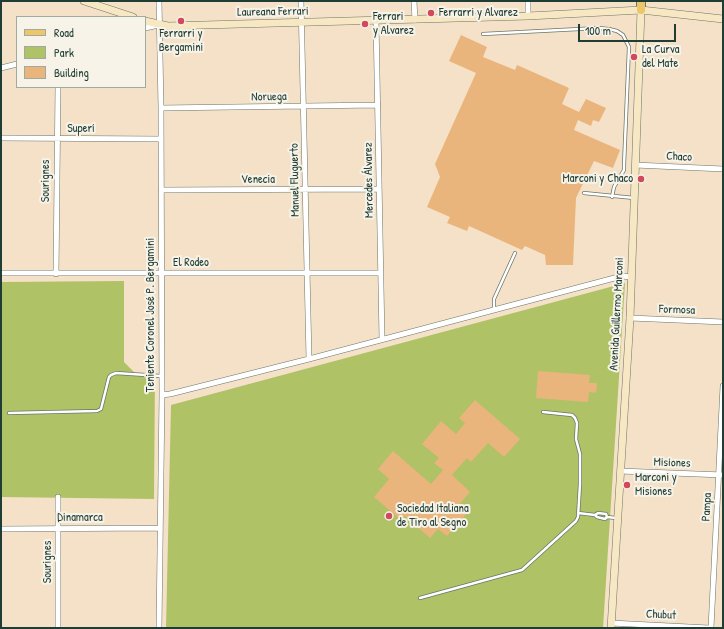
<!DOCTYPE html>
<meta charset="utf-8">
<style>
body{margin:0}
#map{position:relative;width:724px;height:629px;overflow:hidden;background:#f4e1c8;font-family:"Patrick Hand",sans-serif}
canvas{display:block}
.frame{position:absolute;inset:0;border:2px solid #1f3d34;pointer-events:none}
.legend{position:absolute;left:16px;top:16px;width:130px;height:72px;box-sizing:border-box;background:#f7f3e8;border:1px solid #a1aaa0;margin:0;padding:5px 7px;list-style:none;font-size:12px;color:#1f3d34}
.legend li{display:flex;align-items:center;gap:8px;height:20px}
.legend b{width:20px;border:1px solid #a1aaa0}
.scale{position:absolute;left:578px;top:24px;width:98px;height:18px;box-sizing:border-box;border:2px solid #1f3d34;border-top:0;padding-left:5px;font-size:12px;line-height:14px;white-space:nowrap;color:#1f3d34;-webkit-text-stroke:3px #f7f3e8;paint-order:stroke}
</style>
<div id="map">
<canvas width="724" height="629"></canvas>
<div class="frame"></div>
<ul class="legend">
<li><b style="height:5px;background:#ecc669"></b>Road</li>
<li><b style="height:11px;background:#afc266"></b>Park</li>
<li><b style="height:11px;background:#eab57c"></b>Building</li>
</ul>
<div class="scale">100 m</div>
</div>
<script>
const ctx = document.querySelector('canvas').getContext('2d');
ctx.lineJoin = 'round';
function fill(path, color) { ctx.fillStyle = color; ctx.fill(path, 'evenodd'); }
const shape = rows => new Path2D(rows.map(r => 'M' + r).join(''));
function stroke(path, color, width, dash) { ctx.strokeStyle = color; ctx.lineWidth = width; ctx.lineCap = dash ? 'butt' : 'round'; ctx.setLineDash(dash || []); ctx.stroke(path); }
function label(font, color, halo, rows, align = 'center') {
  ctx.font = font + ' "Patrick Hand",sans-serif'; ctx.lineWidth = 4; ctx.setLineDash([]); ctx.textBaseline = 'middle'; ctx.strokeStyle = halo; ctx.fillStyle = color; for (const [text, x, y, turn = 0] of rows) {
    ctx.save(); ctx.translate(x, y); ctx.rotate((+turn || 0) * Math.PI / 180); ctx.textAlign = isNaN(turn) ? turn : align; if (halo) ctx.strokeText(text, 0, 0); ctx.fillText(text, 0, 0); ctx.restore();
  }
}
fill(shape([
 [124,281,124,362,135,373,155,373,154,499,1,497,1,282],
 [625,283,603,628,166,628,171,405]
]), '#afc266');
fill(shape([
 [461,35,487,47,483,57,515,70,517,65,569,88,562,104,579,112,586,99,606,108,599,122,593,120,591,126,578,120,574,130,620,150,613,168,594,161,576,198,573,265,546,265,545,255,525,246,522,250,469,226,467,231,447,223,450,217,427,207,440,177,435,164,476,73,449,61],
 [538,371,590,375,589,383,597,383,596,393,589,392,588,402,536,398],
 [475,400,520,439,504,457,488,443,471,462,467,458,452,475,470,492,458,506,467,513,447,536,438,529,430,538,405,516,401,520,374,497,389,479,378,469,393,451,431,484,443,470,434,463,439,458,422,444,441,421,456,434,465,423,459,418]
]), '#eab57c');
const lane = shape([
 [483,34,599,28,609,29,617,31,623,35,629,47,624,165,624,170,614,187,612,197],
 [584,193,634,198],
 [494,309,494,299,515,253],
 [9,413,97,411,101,409,109,377,111,375,116,373,161,376],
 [578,513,595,515,598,513,606,514,607,517],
 [595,515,597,517,605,519,607,517,616,518],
 [420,598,522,570,576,521,578,517,580,484,580,454,576,439,577,423,575,418,572,415,543,412]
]);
const street = shape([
 [159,1,161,108,162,395,159,628],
 [301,1,309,359],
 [414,1,415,20],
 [528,1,528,16],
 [376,21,382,339],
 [145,28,159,25],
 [1,68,17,64],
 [161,108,378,105],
 [1,138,161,139],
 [635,165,723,169],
 [161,190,379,189],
 [1,273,380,273],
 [56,274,58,87],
 [630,318,723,322],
 [162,395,170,394,309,359,622,276,631,277],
 [620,471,723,475],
 [1,529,160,528],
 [611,623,709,628],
 [58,628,58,497],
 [711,628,723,386]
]);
const secondary = shape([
 [84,1,133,17],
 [145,21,168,26,528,16,641,10,723,19],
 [611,628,630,318,641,10]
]);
const primary = shape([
 [641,10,641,1]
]);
stroke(lane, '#6a7668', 4);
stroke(street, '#6a7668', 6);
stroke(secondary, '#6a7668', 8);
stroke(primary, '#6a7668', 10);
stroke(lane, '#fff', 2.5);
stroke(street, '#fff', 5);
stroke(secondary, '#f7e8c3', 7);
stroke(primary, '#ecc669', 8);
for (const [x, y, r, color] of [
 [431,13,4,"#d1495b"],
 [181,21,4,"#d1495b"],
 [365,24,4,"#d1495b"],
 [634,57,4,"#d1495b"],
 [641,179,4,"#d1495b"],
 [627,485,4,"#d1495b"],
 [389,516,4,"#d1495b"]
]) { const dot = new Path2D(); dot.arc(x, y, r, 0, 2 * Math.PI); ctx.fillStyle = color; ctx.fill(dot); stroke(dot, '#f7f3e8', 1.5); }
label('12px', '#1f3d34', '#f7f3e8', [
 ["Laureana Ferrari",273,12,-1],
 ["Noruega",269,97,-1],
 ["Superí",81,129],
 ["Chaco",679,157,3],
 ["Venecia",258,180],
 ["Manuel Fluguerto",295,180,-91],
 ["Mercedes Álvarez",369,180,-91],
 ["Sourignes",46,181,-90],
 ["El Rodeo",191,263],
 ["Formosa",677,310,2],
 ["Avenida Guillermo Marconi",617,314,-87],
 ["Teniente Coronel José P. Bergamini",151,315,-90],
 ["Misiones",672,463,2],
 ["Pampa",707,507,-87],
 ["Dinamarca",80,518],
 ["Sourignes",48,562,-90],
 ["Chubut",661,615,3]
]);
label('12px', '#1f3d34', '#f7f3e8', [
 ["Ferrarri y Alvarez",439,13],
 ["Ferrari",373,17],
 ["y Alvarez",373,31],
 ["Ferrarri y",181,34,"center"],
 ["Bergamini",181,48,"center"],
 ["La Curva",642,50],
 ["del Mate",642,64],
 ["Marconi y Chaco",633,179,"right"],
 ["Marconi y",635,478],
 ["Misiones",635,492],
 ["Sociedad Italiana",397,509],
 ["de Tiro al Segno",397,523]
], 'left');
</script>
